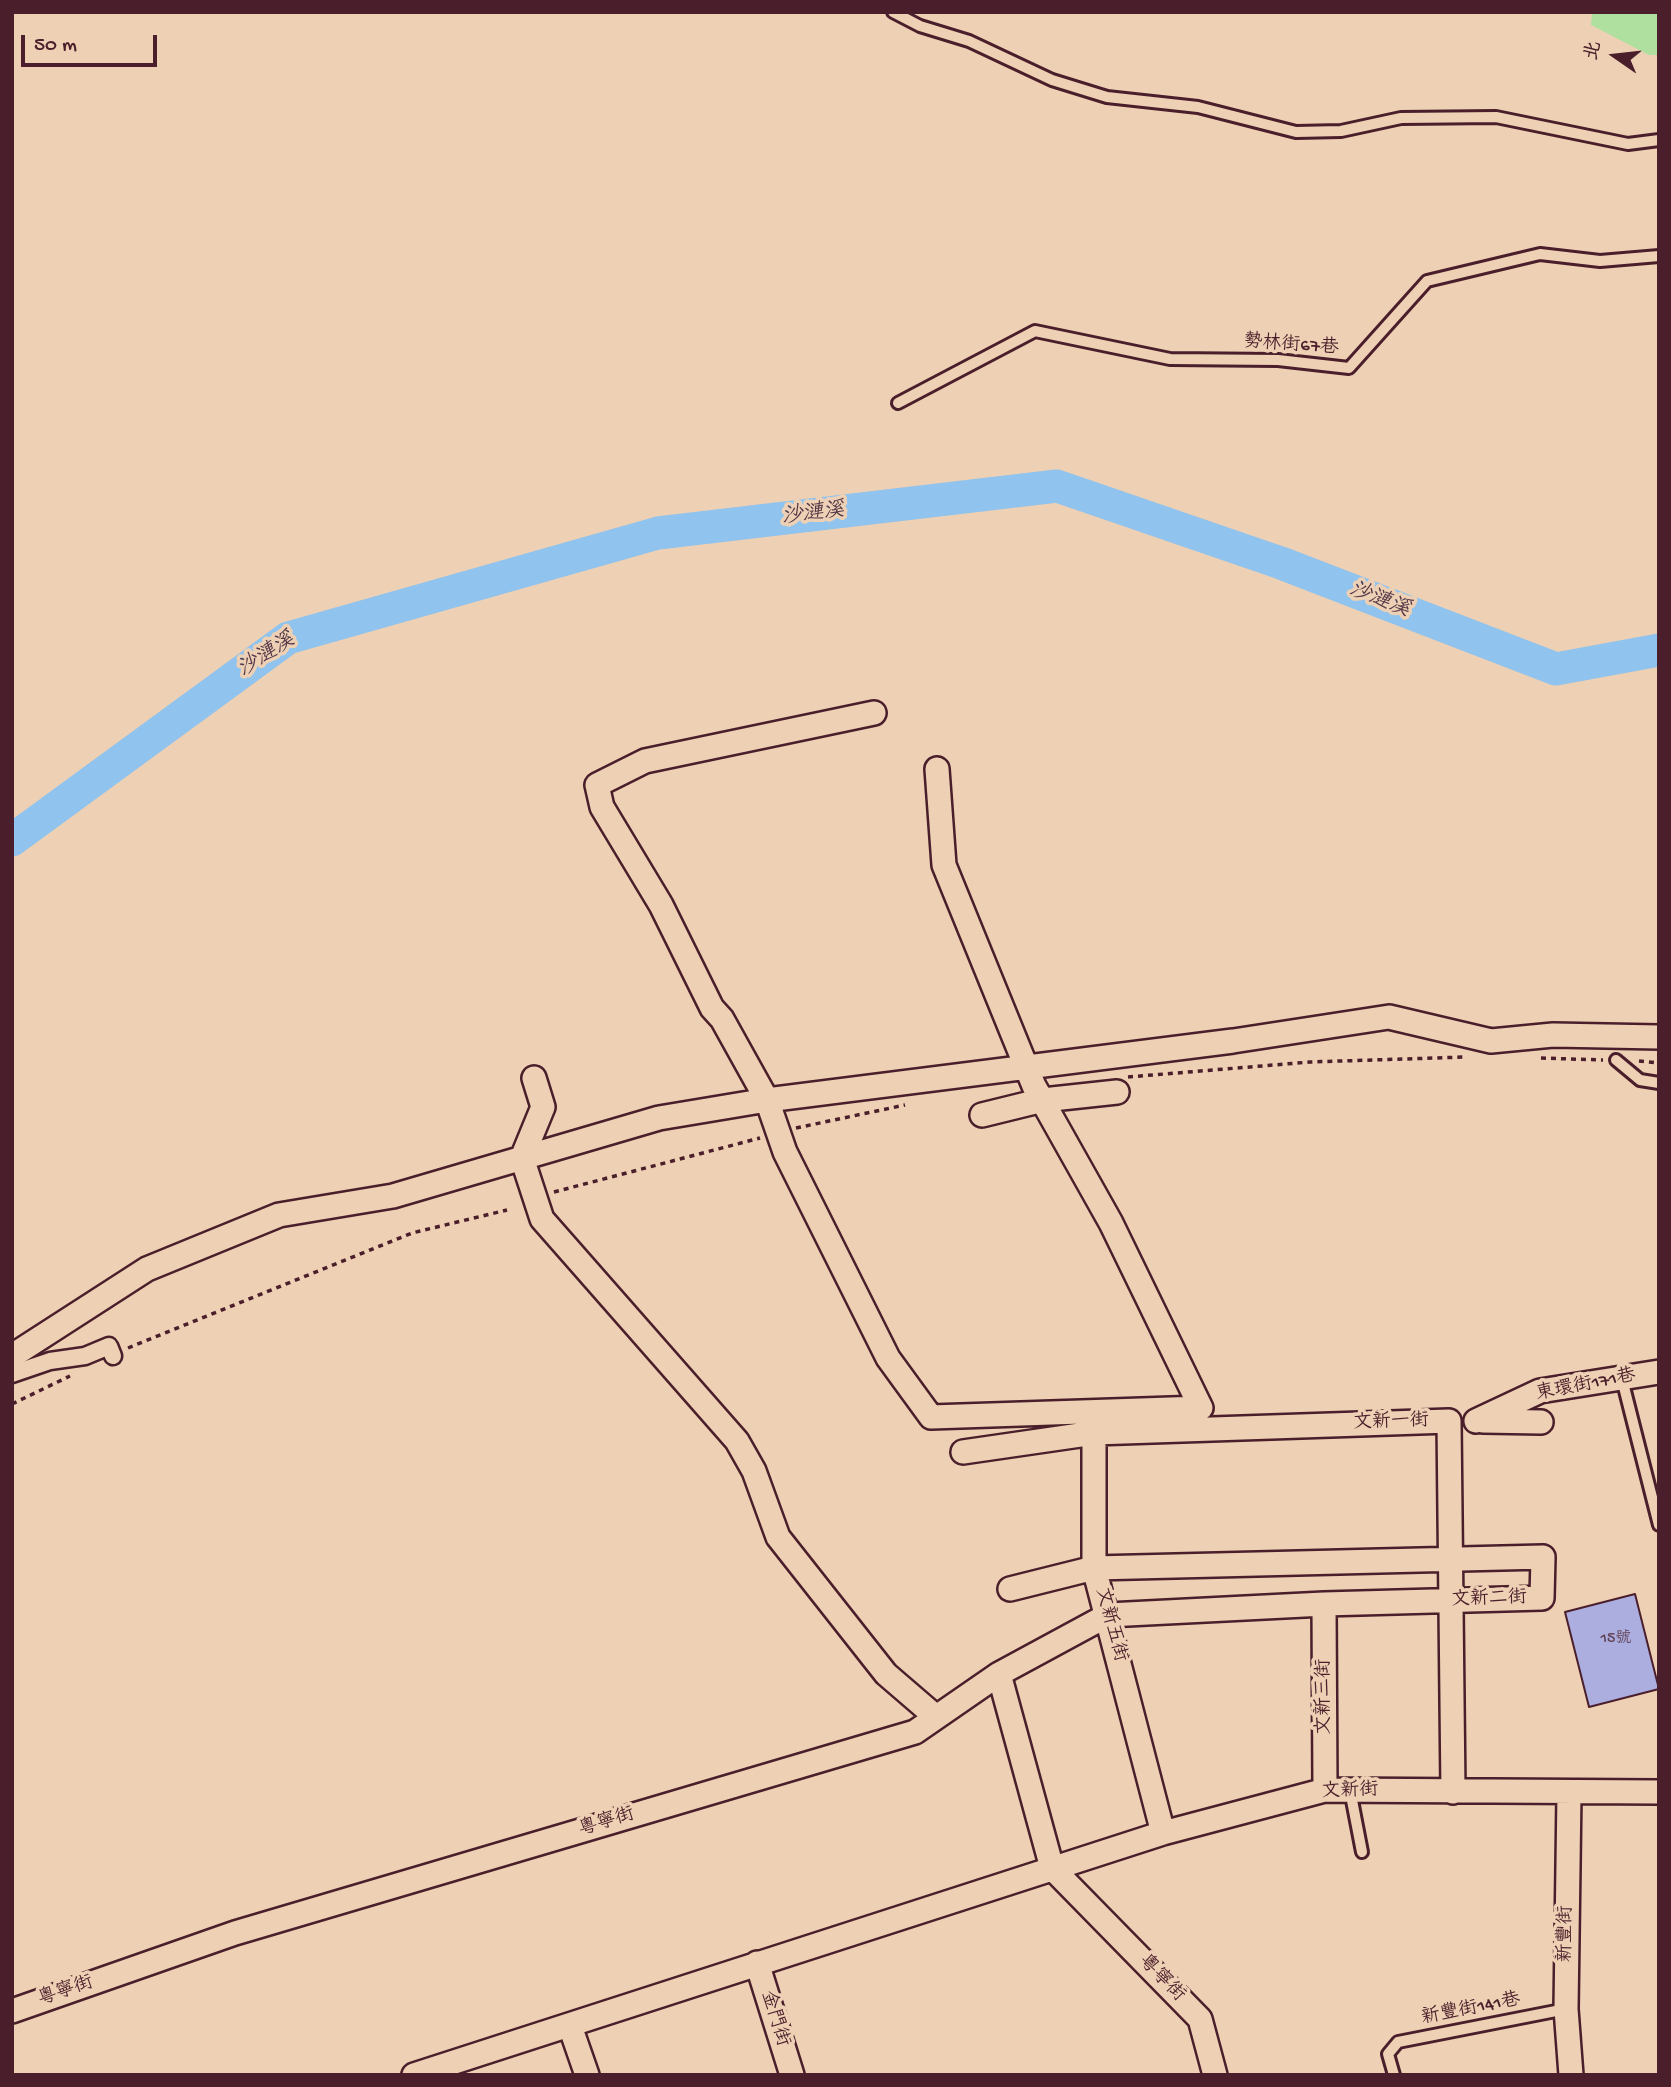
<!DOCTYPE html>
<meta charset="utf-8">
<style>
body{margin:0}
#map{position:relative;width:1671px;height:2087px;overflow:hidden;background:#eed0b4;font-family:"Gochi Hand","LXGW WenKai TC",sans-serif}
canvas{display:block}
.frame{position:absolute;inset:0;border:14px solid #4a1f2b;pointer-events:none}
.north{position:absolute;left:1580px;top:21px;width:70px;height:70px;-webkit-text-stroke:5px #eed0b4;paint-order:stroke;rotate:284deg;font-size:19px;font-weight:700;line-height:28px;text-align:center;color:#4a1f2b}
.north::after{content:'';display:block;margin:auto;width:24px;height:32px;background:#4a1f2b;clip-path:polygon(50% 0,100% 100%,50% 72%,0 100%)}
.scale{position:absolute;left:21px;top:35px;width:136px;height:32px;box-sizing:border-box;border:4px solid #4a1f2b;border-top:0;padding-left:9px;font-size:21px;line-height:24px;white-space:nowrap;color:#4a1f2b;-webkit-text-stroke:5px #eed0b4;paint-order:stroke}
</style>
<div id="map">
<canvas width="1671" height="2087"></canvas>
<div class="frame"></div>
<div class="north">北</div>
<div class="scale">50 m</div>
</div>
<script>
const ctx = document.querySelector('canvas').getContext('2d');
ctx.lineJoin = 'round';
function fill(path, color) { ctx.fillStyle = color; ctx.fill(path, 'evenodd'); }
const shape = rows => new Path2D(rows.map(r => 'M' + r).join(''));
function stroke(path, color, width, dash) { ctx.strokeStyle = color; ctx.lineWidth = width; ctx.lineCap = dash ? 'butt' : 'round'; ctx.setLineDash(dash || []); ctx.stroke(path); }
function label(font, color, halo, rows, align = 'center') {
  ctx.font = font + ' "Gochi Hand","LXGW WenKai TC",sans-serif'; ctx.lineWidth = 7; ctx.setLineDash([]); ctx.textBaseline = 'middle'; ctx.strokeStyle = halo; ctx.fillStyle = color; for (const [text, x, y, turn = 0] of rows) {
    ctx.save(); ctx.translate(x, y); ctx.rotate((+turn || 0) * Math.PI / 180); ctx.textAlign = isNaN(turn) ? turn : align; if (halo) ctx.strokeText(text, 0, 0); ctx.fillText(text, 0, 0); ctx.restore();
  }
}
fill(shape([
 [1592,12,1659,12,1659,55,1649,55,1591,25]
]), '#b0e0a0');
stroke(shape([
 [12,840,288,638,658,533,1057,486,1281,563,1556,669,1659,650]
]), '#90c3ed', 33);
const building = shape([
 [1635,1594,1659,1689,1589,1707,1565,1612,1635,1594]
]);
fill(building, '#abaedf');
stroke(building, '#4a1f2b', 2);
const service = shape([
 [893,12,920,26,969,41,1052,80,1107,97,1198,107,1296,132,1341,131,1401,118,1496,117,1628,144,1659,140],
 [898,403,1035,331,1170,359,1278,360,1349,368,1427,281,1540,254,1600,261,1659,256],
 [1616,1060,1640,1080,1659,1083],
 [1622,1379,1659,1525],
 [1350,1790,1362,1852],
 [1394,2075,1388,2054,1398,2042,1566,2009]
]);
const pedestrian = shape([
 [12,1374,50,1361,85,1356,109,1346,113,1356]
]);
const minor = shape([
 [874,713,645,761,597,785,602,807,661,905,712,1008,722,1019,767,1100,785,1152,888,1358,931,1417,1201,1408,1111,1223,1034,1086,944,865,937,769],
 [534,1078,543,1107,522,1158,542,1219,737,1441,754,1471,778,1537,886,1674,936,1717],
 [982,1115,1043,1100,1117,1092],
 [12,1356,147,1269,279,1215,393,1196,659,1118,767,1100,1233,1041,1389,1017,1491,1041,1553,1035,1659,1037],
 [1094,1420,1094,1568,1163,1833],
 [1476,1421,1540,1391,1659,1372],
 [1483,1421,1541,1422],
 [963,1452,1094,1433,1449,1421,1453,1792],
 [1324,1604,1325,1790],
 [999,1674,1108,1615,1324,1604,1542,1598,1543,1557,1094,1568,1010,1589],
 [1569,1793,1566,2009,1571,2075],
 [757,1963,792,2075],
 [12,2011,235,1933,915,1732,999,1674,1052,1868,1200,2019,1215,2075],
 [570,2026,587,2075],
 [414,2075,1163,1833,1325,1790,1659,1792]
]);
stroke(service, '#4a1f2b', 16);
stroke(pedestrian, '#4a1f2b', 21);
stroke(minor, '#4a1f2b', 28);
stroke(shape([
 [1541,1058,1603,1060],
 [1639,1061,1659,1063],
 [1128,1077,1310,1062,1466,1057],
 [796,1128,905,1105],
 [554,1192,760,1138],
 [128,1348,412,1233,507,1210],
 [12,1404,70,1376]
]), '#4a1f2b', 3.5, [5, 5]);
stroke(service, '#eed0b4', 10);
stroke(pedestrian, '#eed0b4', 16);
stroke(minor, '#eed0b4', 23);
label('16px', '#624358', null, [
 ["15號",1616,1640]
]);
label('19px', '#4a1f2b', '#eed0b4', [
 ["勢林街67巷",1291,346,4],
 ["東環街171巷",1586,1386,-11],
 ["文新一街",1391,1423,-2],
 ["文新二街",1489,1600,-2],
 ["文新五街",1110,1625,75],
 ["文新三街",1325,1697,-90],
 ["文新街",1350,1792,-2],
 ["粵寧街",607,1823,-17],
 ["新豐街",1567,1934,-89],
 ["粵寧街",1161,1979,46],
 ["粵寧街",66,1992,-19],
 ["新豐街141巷",1471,2010,-11],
 ["金門街",774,2019,73]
]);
label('italic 21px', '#543848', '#eed0b4', [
 ["沙漣溪",813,515,-7],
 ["沙漣溪",1379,601,21],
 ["沙漣溪",267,656,-33]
]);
</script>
